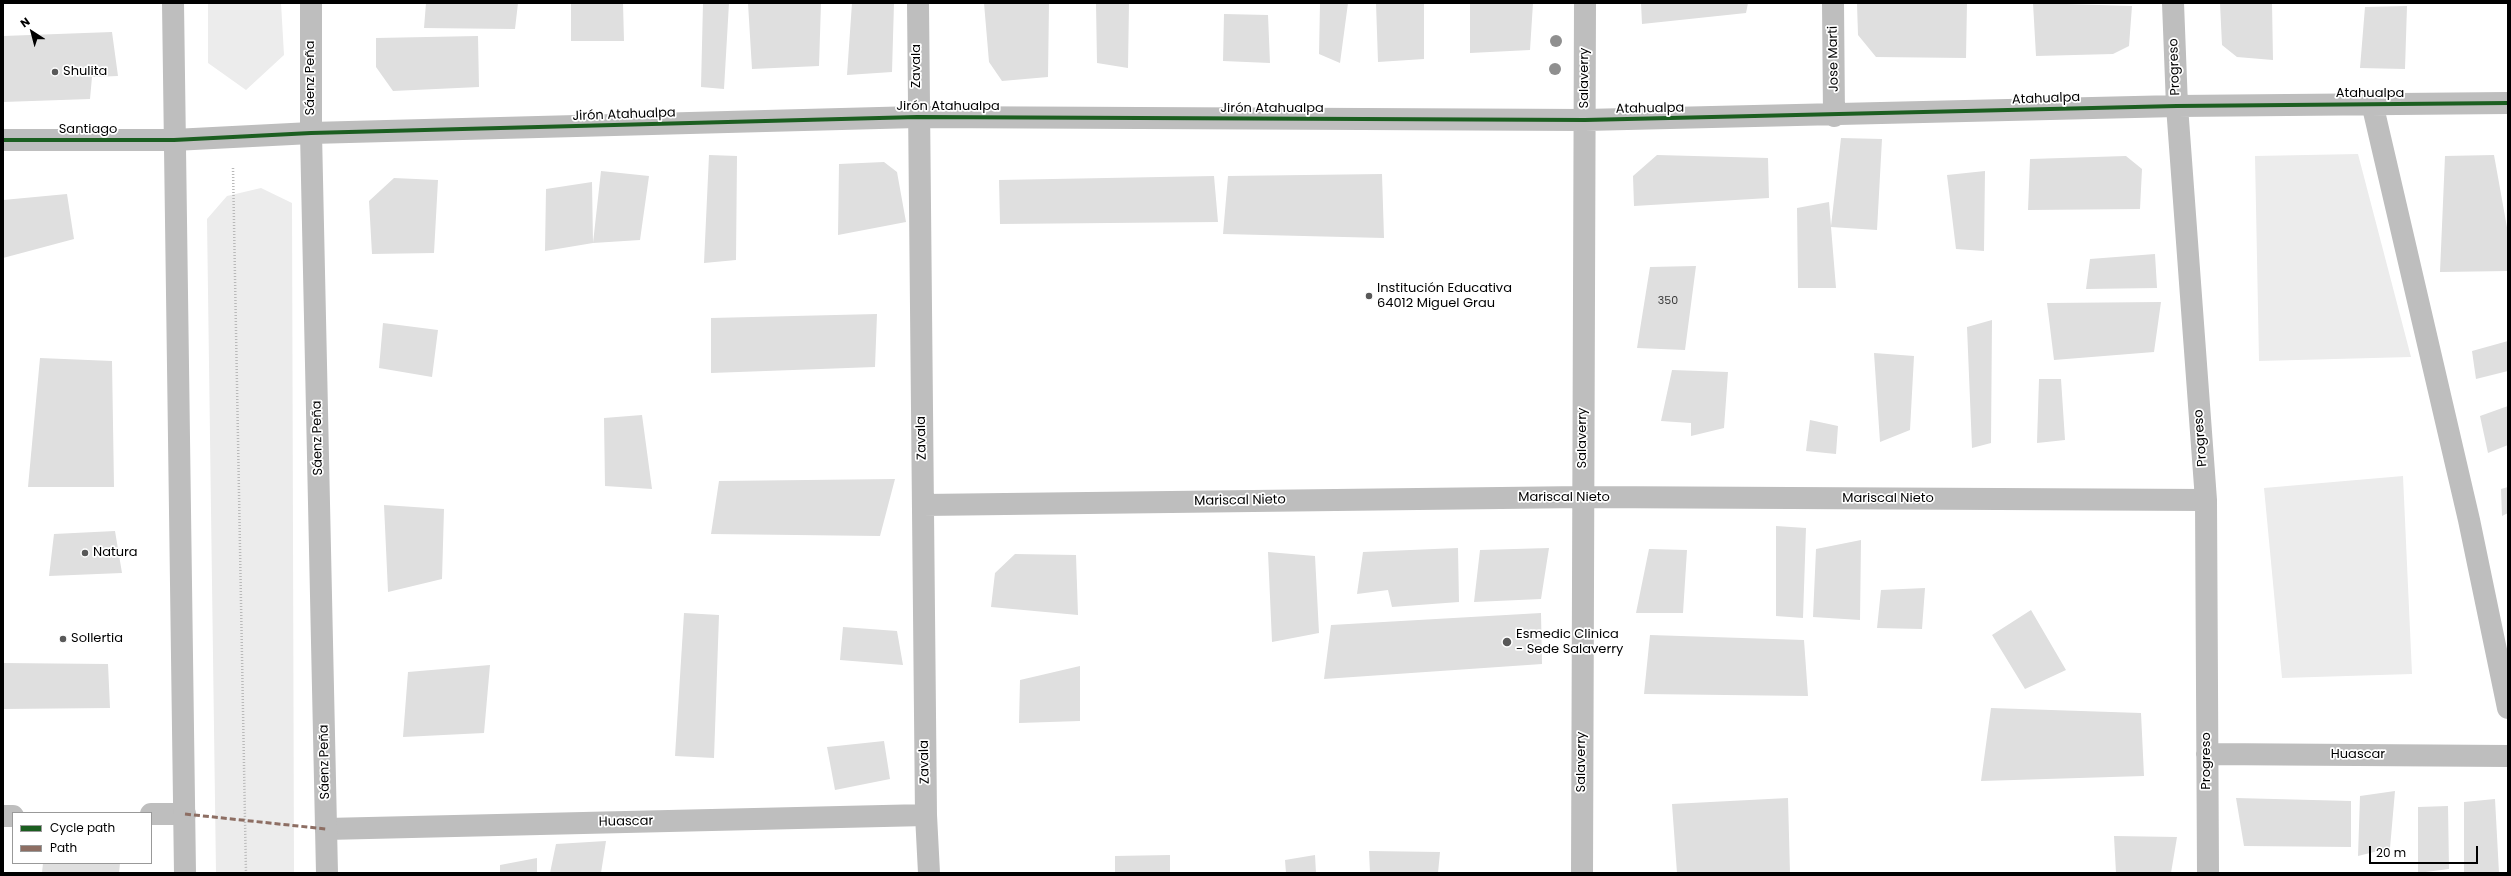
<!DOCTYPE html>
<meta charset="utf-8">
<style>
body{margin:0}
#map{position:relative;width:2511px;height:876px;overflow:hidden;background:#fff;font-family:Poppins,sans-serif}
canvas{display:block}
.frame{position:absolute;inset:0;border:4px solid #000;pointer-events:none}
.legend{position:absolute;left:12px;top:812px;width:140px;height:52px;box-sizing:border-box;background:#fff;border:1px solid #999;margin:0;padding:5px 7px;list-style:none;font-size:12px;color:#000}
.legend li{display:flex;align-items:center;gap:8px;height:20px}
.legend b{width:20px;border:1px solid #999}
.north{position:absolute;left:12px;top:12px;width:40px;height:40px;-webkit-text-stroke:3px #fff;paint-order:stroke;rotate:324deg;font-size:11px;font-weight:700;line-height:16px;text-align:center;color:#000}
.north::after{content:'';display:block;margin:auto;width:14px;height:18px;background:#000;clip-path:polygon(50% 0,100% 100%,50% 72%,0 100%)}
.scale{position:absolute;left:2369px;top:846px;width:109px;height:18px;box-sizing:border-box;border:2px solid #000;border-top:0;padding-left:5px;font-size:12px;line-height:14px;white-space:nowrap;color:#000;-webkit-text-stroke:3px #fff;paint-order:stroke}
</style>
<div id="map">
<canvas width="2511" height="876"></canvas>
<div class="frame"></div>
<ul class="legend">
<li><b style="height:5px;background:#1b5e20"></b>Cycle path</li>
<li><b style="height:5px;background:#8d6e63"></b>Path</li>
</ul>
<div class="north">N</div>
<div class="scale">20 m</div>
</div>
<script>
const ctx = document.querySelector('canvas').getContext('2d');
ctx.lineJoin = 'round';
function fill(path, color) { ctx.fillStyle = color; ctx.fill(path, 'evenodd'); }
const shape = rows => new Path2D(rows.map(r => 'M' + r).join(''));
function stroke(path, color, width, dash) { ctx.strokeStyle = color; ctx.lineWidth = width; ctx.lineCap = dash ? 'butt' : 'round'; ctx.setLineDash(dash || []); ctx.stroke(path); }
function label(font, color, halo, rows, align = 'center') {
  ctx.font = font + ' Poppins,sans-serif'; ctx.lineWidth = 3.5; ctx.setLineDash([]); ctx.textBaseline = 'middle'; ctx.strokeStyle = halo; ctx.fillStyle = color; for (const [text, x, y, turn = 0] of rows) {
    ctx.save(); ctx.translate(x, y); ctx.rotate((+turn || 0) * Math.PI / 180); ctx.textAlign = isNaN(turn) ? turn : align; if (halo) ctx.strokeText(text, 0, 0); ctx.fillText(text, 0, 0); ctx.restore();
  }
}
fill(shape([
 [208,3,281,3,284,55,246,90,208,63],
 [2358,154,2411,357,2259,361,2255,156],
 [261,188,292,203,294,873,216,873,207,219,227,196],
 [2403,476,2412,674,2282,678,2264,488]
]), '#ececec');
fill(shape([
 [426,3,518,3,515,29,424,28],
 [571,3,623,3,624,41,571,41],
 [703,3,729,3,724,89,701,87],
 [748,3,821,3,819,66,752,69],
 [852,3,894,3,892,72,847,75],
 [984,3,1049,3,1048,77,1002,81,989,62],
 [1096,3,1129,3,1128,68,1097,63],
 [1320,3,1348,3,1340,63,1319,54],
 [1376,3,1424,3,1424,59,1378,62],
 [1533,3,1530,50,1470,53,1470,4],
 [1641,3,1748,3,1746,13,1642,24],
 [1857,3,1967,3,1966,58,1876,57,1858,35],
 [2033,3,2132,6,2129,46,2113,54,2036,56],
 [2220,3,2272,3,2273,60,2237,57,2222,45],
 [2407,6,2405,69,2360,68,2365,7],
 [1224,14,1268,15,1270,63,1223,61],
 [112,32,118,76,92,77,90,99,3,102,3,36],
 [478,36,479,87,393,91,376,67,376,38],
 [1841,138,1882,139,1877,230,1831,227,1836,288,1798,288,1797,208,1829,202,1831,226],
 [709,155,737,156,736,260,704,263],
 [1657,155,1768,158,1769,198,1634,206,1633,176],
 [2494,155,2508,233,2508,271,2440,272,2445,156],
 [2126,156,2142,169,2140,209,2028,210,2030,159],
 [884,162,897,172,906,222,838,235,839,164],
 [601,171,649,176,640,240,593,243],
 [1985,171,1984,251,1956,249,1947,175],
 [1382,174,1384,238,1223,234,1228,176],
 [1214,176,1218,222,1000,224,999,180],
 [394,178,438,180,434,253,372,254,369,201],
 [592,182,593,243,545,251,546,189],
 [67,194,74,239,3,258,3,200],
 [2155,254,2157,288,2086,289,2090,259],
 [1696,266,1685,350,1637,348,1650,267],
 [2161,302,2154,352,2054,360,2047,303],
 [877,314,875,367,711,373,711,318],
 [1992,320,1991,443,1972,448,1967,327],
 [383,323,438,330,432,377,379,368],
 [2508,341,2508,371,2476,379,2472,351],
 [1874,353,1914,356,1910,430,1880,442],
 [40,358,112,361,114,487,28,487],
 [1672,370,1728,372,1724,428,1691,436,1691,423,1661,421],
 [2039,379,2061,379,2065,440,2037,443],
 [2508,406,2508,445,2488,453,2480,416],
 [642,415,652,489,605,486,604,418],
 [1810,420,1838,426,1836,454,1806,451],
 [895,479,880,536,711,534,719,481],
 [2508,487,2508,513,2502,516,2501,489],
 [384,505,444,509,442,579,388,592],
 [1776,526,1806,528,1803,618,1776,616],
 [115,531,122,573,49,576,54,534],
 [1861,540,1860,620,1813,617,1816,549],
 [1458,548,1459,602,1392,607,1388,590,1357,594,1363,552],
 [1549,548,1541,599,1474,602,1480,550],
 [1649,549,1687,550,1683,613,1636,613],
 [1268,552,1315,556,1319,633,1272,642],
 [1015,554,1076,555,1078,615,991,607,995,573],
 [1925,588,1922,629,1877,628,1881,590],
 [2031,610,2066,670,2025,689,1992,635],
 [684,613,719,615,714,758,675,756],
 [1541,613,1542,664,1324,679,1331,625],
 [843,627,897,631,903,665,840,660],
 [1650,635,1804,640,1808,696,1644,694],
 [3,663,108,664,110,708,3,709],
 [490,665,484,733,403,737,408,672],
 [1080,666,1080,721,1019,723,1020,680],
 [1991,708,2141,713,2144,776,1981,781],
 [884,741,890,779,835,790,827,747],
 [2395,791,2390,848,2358,856,2360,796],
 [1788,798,1790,873,1677,873,1672,804],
 [2236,798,2351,801,2351,847,2244,846],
 [2495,799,2499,873,2464,873,2464,802],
 [2448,806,2449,869,2418,873,2418,807],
 [2114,836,2177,837,2171,873,2116,873],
 [606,841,601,873,550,873,556,844],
 [1369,851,1440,852,1438,873,1370,873],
 [1170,855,1170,873,1115,873,1115,856],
 [1315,855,1316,873,1286,873,1285,860],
 [537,858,537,873,500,873,500,865],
 [43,863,120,863,119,873,42,873]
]), '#dfdfdf');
stroke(shape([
 [233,168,246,873]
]), '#b9b9b9', 2.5, [1, 2]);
stroke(shape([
 [918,3,926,815,929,873],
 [1833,3,1834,116],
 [2173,3,2177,106,2206,500,2208,873],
 [2372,103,2469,520,2508,708],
 [3,140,174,140,311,133,917,117,1585,120,2177,106,2508,103],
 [923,505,1583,497,2206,500],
 [2207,754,2508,756],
 [151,814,185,814],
 [3,816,13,816],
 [326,829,926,815],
 [1582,873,1585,3]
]), '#bebebe', 22);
stroke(shape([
 [173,3,185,873],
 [311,3,311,133,327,873]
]), '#bebebe', 22);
stroke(shape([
 [185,814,326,829]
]), '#8d6e63', 3, [6, 3]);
stroke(shape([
 [3,140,174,140,311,133,917,117,1585,120,2177,106,2508,103]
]), '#1b5e20', 4);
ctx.fillStyle = '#8f8f8f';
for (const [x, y] of [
 [1556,41],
 [1555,69]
]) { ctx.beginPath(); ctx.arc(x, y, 6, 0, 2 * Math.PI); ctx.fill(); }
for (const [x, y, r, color] of [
 [55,72,4,"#595959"],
 [1369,296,4,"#595959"],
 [85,553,4,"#595959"],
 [63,639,4,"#595959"],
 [1507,642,5,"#595959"]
]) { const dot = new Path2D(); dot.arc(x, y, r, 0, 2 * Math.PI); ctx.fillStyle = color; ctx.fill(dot); stroke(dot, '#fff', 1.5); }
label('11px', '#383838', null, [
 ["350",1668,301]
]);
label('13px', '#000', '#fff', [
 ["Jose Marti",1834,59,-91],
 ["Zavala",917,66,-90],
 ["Progreso",2175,67,-92],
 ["Sáenz Peña",311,78,-90],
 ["Salaverry",1585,78,-90],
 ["Atahualpa",2370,94],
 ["Atahualpa",2046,99,-2],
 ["Jirón Atahualpa",948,107],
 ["Jirón Atahualpa",1272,109],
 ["Atahualpa",1650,109,-1],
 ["Jirón Atahualpa",624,115,-2],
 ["Santiago",88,130],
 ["Sáenz Peña",318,438,-91],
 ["Zavala",922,438,-91],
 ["Salaverry",1583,438,-90],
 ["Progreso",2201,438,-94],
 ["Mariscal Nieto",1564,498],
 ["Mariscal Nieto",1888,499],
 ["Mariscal Nieto",1240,501,-1],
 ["Huascar",2358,755],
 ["Progreso",2207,761,-90],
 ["Sáenz Peña",325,762,-91],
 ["Zavala",925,762,-91],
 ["Salaverry",1582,762,-90],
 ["Huascar",626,822,-1]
]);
label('13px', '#000', '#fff', [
 ["Shulita",63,72],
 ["Institución Educativa",1377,289],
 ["64012 Miguel Grau",1377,304],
 ["Natura",93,553],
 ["Esmedic Clinica",1516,635],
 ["- Sede Salaverry",1516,650],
 ["Sollertia",71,639]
], 'left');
</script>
